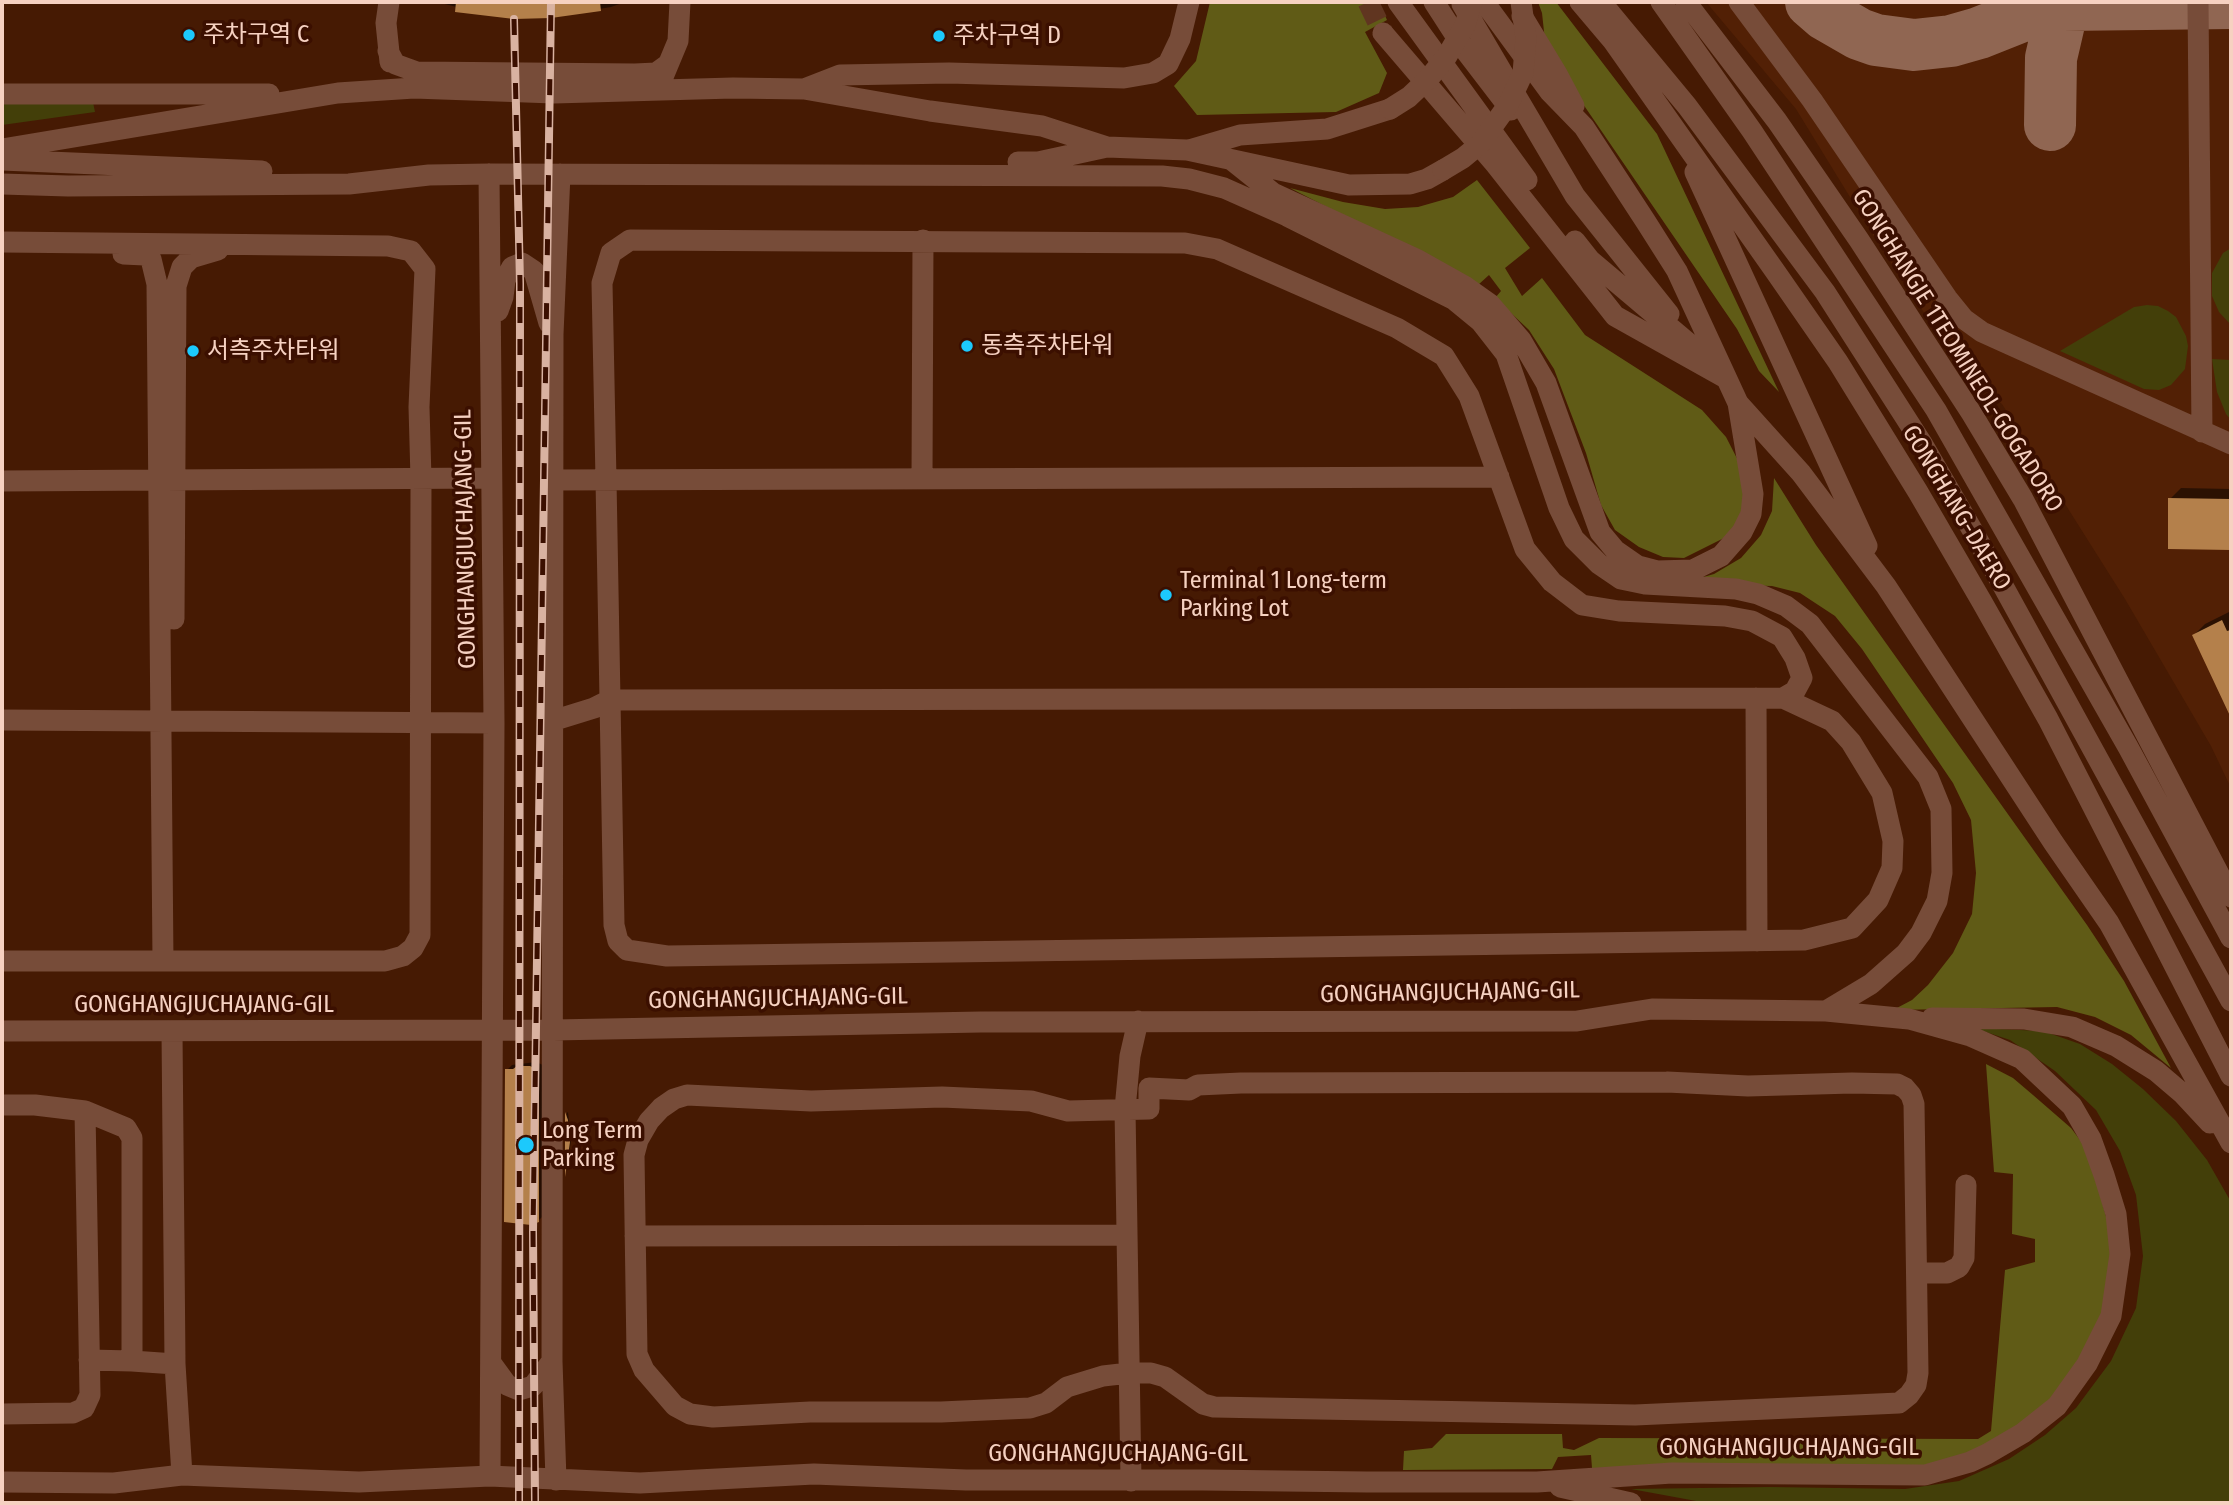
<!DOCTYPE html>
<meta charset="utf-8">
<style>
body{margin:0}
#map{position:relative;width:2233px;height:1505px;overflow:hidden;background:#461a03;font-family:"Fira Sans Condensed",sans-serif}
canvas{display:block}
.frame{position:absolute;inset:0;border:4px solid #f6d1c1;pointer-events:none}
</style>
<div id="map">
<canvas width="2233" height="1505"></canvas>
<div class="frame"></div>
</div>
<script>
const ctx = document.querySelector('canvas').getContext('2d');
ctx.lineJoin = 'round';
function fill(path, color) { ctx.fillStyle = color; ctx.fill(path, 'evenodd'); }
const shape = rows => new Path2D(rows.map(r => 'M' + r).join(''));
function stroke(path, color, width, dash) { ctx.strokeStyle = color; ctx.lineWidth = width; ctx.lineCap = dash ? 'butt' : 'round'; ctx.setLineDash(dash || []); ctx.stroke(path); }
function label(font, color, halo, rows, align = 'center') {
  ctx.font = font + ' "Fira Sans Condensed","Noto Sans KR",sans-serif'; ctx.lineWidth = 7; ctx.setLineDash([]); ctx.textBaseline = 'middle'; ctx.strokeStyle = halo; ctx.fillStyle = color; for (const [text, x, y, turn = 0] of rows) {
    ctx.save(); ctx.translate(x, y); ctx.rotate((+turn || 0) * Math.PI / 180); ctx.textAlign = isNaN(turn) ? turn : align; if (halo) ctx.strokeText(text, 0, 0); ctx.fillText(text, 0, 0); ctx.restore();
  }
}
fill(shape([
 [1706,2,2231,2,2231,788,2211,746,2125,599,2002,404,1966,376,1880,246,1796,109]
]), '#522005');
fill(shape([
 [93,102,95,112,2,125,2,103],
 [2231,248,2231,325,2219,312,2212,296,2212,273,2223,253],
 [2147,305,2158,306,2168,311,2176,317,2186,336,2188,346,2185,369,2171,385,2159,390,2144,389,2060,351,2134,307],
 [2212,359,2231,360,2231,420,2226,414,2217,392],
 [1974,1028,2043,1031,2080,1044,2112,1064,2143,1089,2176,1121,2207,1160,2231,1202,2231,1503,1707,1503,1631,1489,1770,1487,1905,1489,1959,1481,2009,1459,2045,1435,2076,1408,2111,1361,2136,1308,2143,1256,2136,1195,2120,1151,2096,1110,2055,1071,2010,1040]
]), '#433f09');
fill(shape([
 [1210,2,1379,2,1387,20,1365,32,1387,73,1379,93,1336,112,1197,115,1174,86,1196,61],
 [1538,2,1556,2,1657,134,1779,392,1759,371,1737,329,1546,50,1542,13],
 [1477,180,1530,248,1505,268,1522,296,1542,278,1585,335,1702,410,1726,437,1745,474,1744,502,1738,522,1724,538,1684,558,1663,557,1639,547,1615,530,1601,505,1586,453,1554,369,1529,330,1495,298,1501,291,1489,275,1478,285,1290,188,1343,202,1385,209,1418,207,1453,197],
 [1774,478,1816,545,2087,925,2124,981,2171,1068,2131,1035,2095,1017,2057,1007,1893,1010,1912,1000,1928,985,1953,953,1972,914,1976,873,1971,820,1953,783,1862,649,1835,616,1800,593,1772,586,1734,585,1693,580,1714,574,1741,558,1761,535,1772,511],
 [1986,1064,2013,1078,2033,1095,2071,1128,2089,1152,2113,1243,2101,1326,2045,1409,1987,1449,1921,1467,1592,1468,1591,1455,1558,1457,1552,1469,1403,1470,1404,1451,1432,1448,1446,1434,1562,1434,1563,1448,1574,1450,1599,1438,1978,1439,1991,1431,2005,1270,2035,1262,2035,1239,2012,1234,2013,1174,1994,1172]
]), '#605b16');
fill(shape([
 [437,2,625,2,611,7,551,17,484,14],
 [2181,488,2231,489,2231,548,2169,547,2170,499],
 [2231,611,2231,714,2194,635,2205,624],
 [536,1062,543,1065,543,1216,538,1221,507,1070,512,1065],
 [568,1112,571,1139,567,1171,567,1113]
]), '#0007');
stroke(shape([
 [1811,2,1826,15,1859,34,1876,40,1914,45,1951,41,1979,33,2057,2],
 [2038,11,2063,5,2231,3],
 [2050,125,2051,58,2064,2]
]), '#906652', 52);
fill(shape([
 [456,2,600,2,601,11,551,18,514,19,455,12],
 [2168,498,2231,499,2231,550,2168,549],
 [2222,620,2227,631,2231,630,2231,718,2192,635],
 [517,1066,530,1066,539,1070,539,1222,531,1225,504,1222,505,1069,513,1069],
 [565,1112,568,1120,570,1142,565,1177]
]), '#b4804b');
stroke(shape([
 [1368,2,1383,33]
]), '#603520', 21, [21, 10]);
stroke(shape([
 [389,2,386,23,390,62],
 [1398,2,1527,180],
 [1434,2,1465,50,1511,110],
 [1484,2,1550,92,1584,127,1646,222,1677,271,1738,403,1801,473,1886,586,2053,842,2109,923,2231,1143],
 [1580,2,1613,41,1777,274,1838,362,1918,492,1982,602,2048,719,2231,1076],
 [1601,2,1687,106,1825,292,1923,445,1974,533,2231,1001],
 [1661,2,1752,131,1936,410,2128,747,2231,938],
 [1686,2,1777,121,1859,240,1972,414,2023,499,2231,897],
 [1739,2,1812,100,1947,298,1964,319,1982,332,2013,346,2231,444],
 [2198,2,2202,432],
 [1462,4,1575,196,1669,314],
 [1522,16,1557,74,1574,106],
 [1383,33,1496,165,1615,316,1724,377],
 [388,51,395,64,417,72,635,74,656,73,667,65],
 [663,77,678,41,680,2],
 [804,89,840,75,949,73,1124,78,1153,73,1168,64,1180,39,1189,2],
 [2,94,269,94],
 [2,149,338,93,414,88,554,93,733,88,804,89,930,111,1042,126,1107,147],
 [1189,150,1240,135,1327,129,1390,109],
 [2,160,262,171],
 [1233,161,1273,193,1416,259,1466,287,1490,304,1521,340,1546,383,1600,532,1615,550,1638,566,1657,571,1693,570,1721,556,1742,532,1751,514,1753,494,1738,403],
 [1018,162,1038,162,1107,147,1187,150,1349,185,1410,184,1427,179,1443,170],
 [1695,172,1867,546],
 [489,174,494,723,490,1476],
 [2,184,68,186,349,184,429,175,489,174,1162,176,1189,179,1224,188,1287,216,1453,299,1481,322,1506,354,1559,508,1574,539,1599,564,1621,579,1645,584,1736,589,1758,594,1786,606,1810,624,1928,777,1941,809,1942,873,1937,901,1921,933,1906,953,1871,984,1826,1011],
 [1575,241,1590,260,1699,352],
 [2,242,388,246,411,251,425,269,419,407,421,479,420,935,413,948,403,956,385,961,2,961],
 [123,254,145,255,151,259,157,284,163,961],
 [498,311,503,297,505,280,512,267,522,263,534,271,549,323],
 [922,479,923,240],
 [553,480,1499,477],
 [2,481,490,478],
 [174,619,176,286,182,267,191,258,218,250],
 [1756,698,1757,941],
 [2,720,494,723],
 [552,721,594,708,610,700,1783,698,1832,721,1851,742,1882,793,1893,841,1892,868,1878,900,1852,928,1804,940,667,956,627,950,618,941,614,925,610,700,606,480,602,283,611,253,630,240,1185,243,1217,249,1397,328,1444,356,1469,396,1525,549,1552,582,1582,605,1619,611,1725,616,1752,621,1782,637,1795,658,1802,678,1795,691,1783,698],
 [1932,1018,2024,1019,2072,1027,2116,1046,2156,1071,2183,1094,2210,1123],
 [2,1031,553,1030,981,1022,1577,1021,1652,1009,1826,1011,1909,1019,1970,1036,2022,1059,2072,1106,2091,1139,2104,1175,2116,1214,2120,1254,2111,1316,2087,1364,2057,1406,2023,1433,1987,1454,1970,1462,1925,1475,1672,1473,1537,1482,1367,1482,1203,1480,966,1480,814,1474,640,1483,490,1476,359,1482,182,1475,114,1483,2,1482],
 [172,1032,175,1364,182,1475],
 [1667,1082,1748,1086,1852,1083,1897,1084,1905,1088,1911,1095,1914,1104,1918,1373,1916,1385,1909,1395,1899,1403,1635,1415,1214,1407,1203,1404,1165,1377,1151,1373,1129,1373,1103,1376,1067,1387,1046,1403,1030,1408,941,1412,810,1412,713,1417,690,1414,675,1406,644,1370,637,1354,634,1155,638,1140,649,1121,661,1108,674,1099,687,1095,811,1101,942,1097,1031,1101,1068,1111,1149,1109,1149,1088,1189,1090,1198,1085,1241,1083,1667,1082],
 [2,1105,35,1105,85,1111,90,1395,84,1408,73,1413,2,1414],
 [85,1111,126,1128,132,1138,132,1361,89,1360],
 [635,1236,1127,1235],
 [1917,1273,1947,1273,1959,1267,1964,1258,1966,1185],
 [132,1361,175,1364],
 [491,1363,507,1385,519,1390,533,1386,552,1361],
 [556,1480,552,1361,553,334,560,174],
 [1131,1481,1125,1109,1130,1056,1138,1021],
 [1560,1487,1631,1503]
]), '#774c39', 21);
const rail = shape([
 [514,19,520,283,519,1503],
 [535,1503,533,1231,551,2]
]);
stroke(rail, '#d9b2a1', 8);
stroke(rail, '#3b0f00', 5, [16]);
stroke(shape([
 [1390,109,1409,97,1429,78,1447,56,1465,25,1472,2],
 [1443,170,1463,158,1480,144,1508,105,1523,73,1526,38,1521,2]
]), '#774c39', 21);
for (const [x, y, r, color] of [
 [189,35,7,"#1cc9fc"],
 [939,36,7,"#1cc9fc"],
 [967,346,7,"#1cc9fc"],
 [193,351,7,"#1cc9fc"],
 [1166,595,7,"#1cc9fc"],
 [526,1145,9,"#1cc9fc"]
]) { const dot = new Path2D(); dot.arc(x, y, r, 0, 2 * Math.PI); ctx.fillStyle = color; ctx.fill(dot); stroke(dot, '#3b0f00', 2.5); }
label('24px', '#f6d1c1', '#3b0f00', [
 ["주차구역 C",203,35],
 ["주차구역 D",953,36],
 ["동측주차타워",981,346],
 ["서측주차타워",207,351],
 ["Terminal 1 Long-term",1180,581],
 ["Parking Lot",1180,609],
 ["Long Term",542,1131],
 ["Parking",542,1159]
], 'left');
label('24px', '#f6d1c1', '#3b0f00', [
 ["GONGHANGJE 1TEOMINEOL-GOGADORO",1957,351,58],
 ["GONGHANG-DAERO",1956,508,59],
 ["GONGHANGJUCHAJANG-GIL",466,539,-91],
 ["GONGHANGJUCHAJANG-GIL",1450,993,-1],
 ["GONGHANGJUCHAJANG-GIL",778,999,-1],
 ["GONGHANGJUCHAJANG-GIL",204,1005],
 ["GONGHANGJUCHAJANG-GIL",1789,1448],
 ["GONGHANGJUCHAJANG-GIL",1118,1454]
]);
</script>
